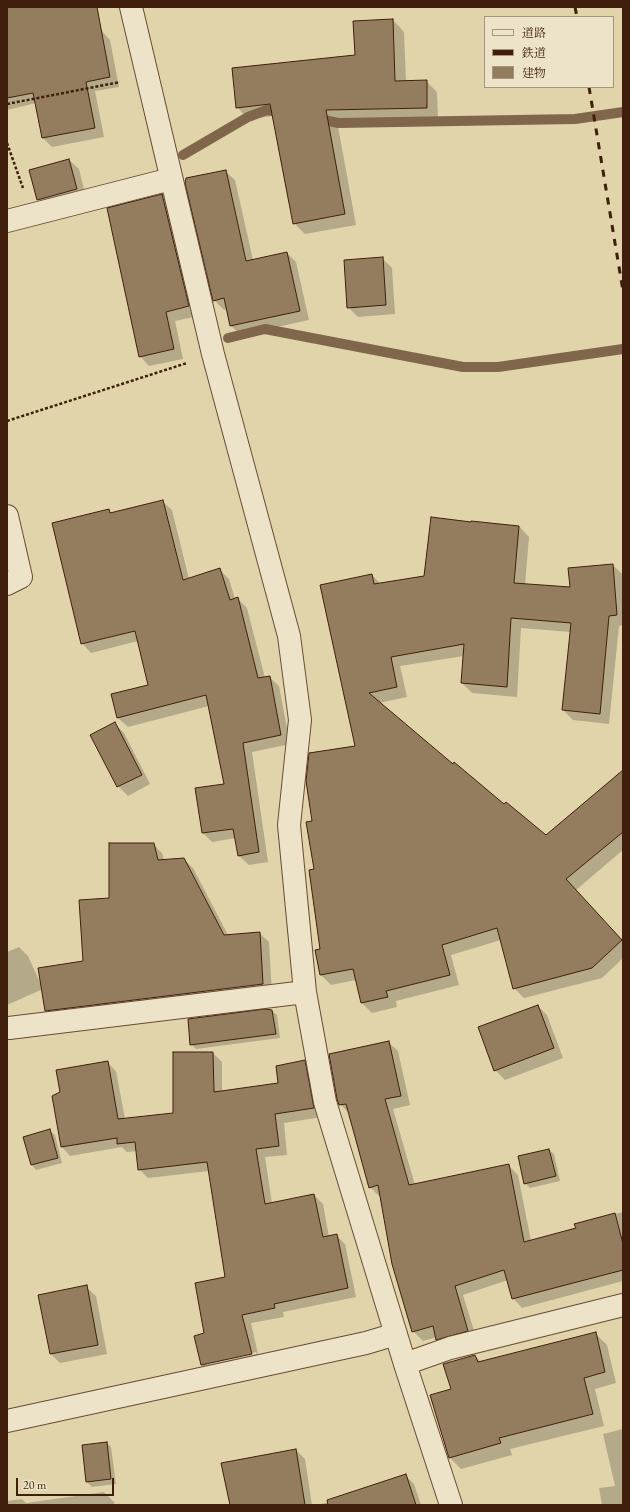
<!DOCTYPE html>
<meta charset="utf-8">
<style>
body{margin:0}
#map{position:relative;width:630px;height:1512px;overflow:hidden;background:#e2d4aa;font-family:"EB Garamond","Noto Serif JP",serif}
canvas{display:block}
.frame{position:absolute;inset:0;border:8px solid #3f1f0b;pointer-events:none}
.legend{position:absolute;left:484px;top:16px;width:130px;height:72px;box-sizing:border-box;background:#ece3c8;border:1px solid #a7957c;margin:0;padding:5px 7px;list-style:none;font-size:12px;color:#3f1f0b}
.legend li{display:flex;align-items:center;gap:8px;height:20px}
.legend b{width:20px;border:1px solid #a7957c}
.scale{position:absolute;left:16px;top:1478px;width:98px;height:18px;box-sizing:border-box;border:2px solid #3f1f0b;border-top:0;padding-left:5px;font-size:12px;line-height:14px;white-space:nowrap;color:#3f1f0b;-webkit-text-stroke:3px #ece3c8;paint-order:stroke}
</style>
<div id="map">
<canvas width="630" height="1512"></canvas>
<div class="frame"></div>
<ul class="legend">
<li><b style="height:5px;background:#ece3c8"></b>道路</li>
<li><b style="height:5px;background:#3f1f0b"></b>鉄道</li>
<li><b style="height:11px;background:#947d5e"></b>建物</li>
</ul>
<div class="scale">20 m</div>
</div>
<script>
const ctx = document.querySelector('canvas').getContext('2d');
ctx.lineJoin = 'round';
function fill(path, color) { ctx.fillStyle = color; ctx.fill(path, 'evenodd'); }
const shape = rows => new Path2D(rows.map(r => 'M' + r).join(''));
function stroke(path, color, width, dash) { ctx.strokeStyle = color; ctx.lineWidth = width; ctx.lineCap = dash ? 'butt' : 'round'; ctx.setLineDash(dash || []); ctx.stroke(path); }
fill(shape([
 [7,7,66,7,101,30,110,40,119,87,95,91,104,137,52,147,43,138,36,103,7,110],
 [393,20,404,32,406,82,426,81,437,92,438,118,337,121,356,225,305,234,294,223,273,116,248,119,237,107,356,56],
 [69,160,79,169,86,198,48,209,38,199],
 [225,171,235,180,253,260,287,253,296,262,309,320,241,335,231,326,227,309,224,310,214,300],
 [162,195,172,205,198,316,175,321,183,359,149,366,140,356],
 [382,258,392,268,395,314,358,317,348,307],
 [162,501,172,510,189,579,220,570,229,579,235,599,238,599,247,608,265,678,269,677,279,686,290,744,252,752,268,862,249,865,239,856,236,838,212,842,203,833,225,785,209,706,128,727,118,718,113,695,149,685,138,641,91,653,82,643,108,510,112,514],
 [472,522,519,526,529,537,525,585,571,588,613,565,623,575,623,625,619,626,609,724,573,720,563,710,571,632,521,628,517,697,472,693,462,683,464,656,400,666,407,697,379,703,453,765,546,836,623,782,623,850,576,890,623,941,623,958,602,978,524,998,514,988,501,940,451,955,459,985,396,1001,397,1007,372,1013,362,1003,356,980,331,985,321,975,321,950,313,822,357,747,372,575,381,584,424,577],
 [115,724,124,733,150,784,128,796,118,786],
 [153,844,162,853,164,860,184,859,193,868,228,935,259,933,269,942,272,993,55,1020,46,1011,43,989,7,1005,7,952,19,947,28,956,42,987,84,962,110,899],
 [538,1006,547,1015,563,1058,505,1080,495,1070],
 [272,1011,277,1015,280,1038,196,1049,191,1044],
 [388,1042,398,1051,410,1105,393,1109,415,1185,508,1165,518,1175,531,1241,577,1229,575,1224,623,1212,623,1281,522,1308,513,1298,508,1280,463,1295,477,1340,447,1348,437,1337,423,1341,413,1331,381,1196,380,1197,370,1187,350,1114,340,1104],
 [213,1053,222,1062,222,1092,280,1083,304,1061,313,1070,322,1117,284,1123,287,1155,265,1157,272,1203,314,1195,323,1204,329,1237,336,1235,345,1244,356,1297,283,1312,284,1317,251,1323,260,1363,210,1374,201,1365,226,1278,209,1171,148,1178,139,1169,137,1151,127,1152,122,1147,70,1156,62,1147,107,1062,116,1071,125,1119,174,1114],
 [256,1352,257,1354,207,1365,207,1363],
 [50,1131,55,1135,62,1163,36,1170,32,1165,24,1138],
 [549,1150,554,1154,560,1181,530,1188,525,1183],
 [86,1287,96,1296,107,1354,60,1363,51,1354,39,1296],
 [595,1333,607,1345,616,1383,595,1389,604,1426,510,1449,512,1455,461,1469,450,1458,431,1396,452,1390,475,1356,481,1362],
 [623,1429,623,1505,602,1505,599,1488,615,1486,603,1434],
 [107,1443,111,1447,116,1484,92,1487,87,1482],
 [296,1450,305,1459,312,1505,232,1505],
 [405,1475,414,1484,421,1505,316,1505,367,1494],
 [104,1492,114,1502,114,1505,7,1505,7,1501,22,1499,26,1503]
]), '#0003');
stroke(shape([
 [315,118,338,123,575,119,623,112],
 [183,155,248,117,267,110,284,113],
 [228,338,265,329,463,367,498,367,623,349]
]), '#80664a', 10);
const building = shape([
 [7,7,97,7,110,77,86,82,95,128,42,138,33,93,7,98,7,7],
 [393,19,395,81,427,80,427,108,326,110,345,214,293,224,270,104,236,108,232,68,355,55,353,21,393,19],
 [69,159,77,189,37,200,29,170,69,159],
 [226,170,246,261,287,252,300,311,230,326,224,298,213,301,185,183,186,178,226,170],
 [162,194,189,306,166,312,174,349,139,357,107,208,162,194],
 [383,257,386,305,347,308,344,260,383,257],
 [163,500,183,580,220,568,230,600,238,597,258,678,270,676,281,735,243,743,259,852,238,856,233,829,202,833,195,788,224,784,206,695,117,718,111,694,148,685,135,631,81,644,52,523,109,509,110,513,163,500],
 [431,517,471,522,471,521,519,526,514,583,570,587,568,568,613,564,617,615,609,616,600,714,562,710,571,623,511,618,507,687,461,683,464,644,391,657,397,687,369,693,453,764,454,762,504,804,506,802,546,835,623,770,623,832,566,879,622,940,592,968,513,989,497,928,442,945,450,975,386,991,388,997,361,1003,353,969,320,975,315,950,320,949,309,870,314,869,306,822,312,821,306,781,309,753,355,746,320,585,372,574,374,584,424,576,431,517],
 [115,722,142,775,117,787,90,735,115,722],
 [109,843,154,843,158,860,184,858,224,935,260,932,263,984,45,1011,38,968,83,961,79,900,109,898,109,843],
 [538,1005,554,1048,494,1071,478,1027,538,1005],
 [265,1009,272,1010,276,1034,190,1045,188,1019,265,1009],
 [389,1041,401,1096,385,1099,409,1185,509,1164,524,1242,576,1228,574,1224,615,1213,623,1244,623,1270,512,1299,504,1270,455,1286,468,1331,436,1340,433,1326,412,1332,392,1264,378,1185,369,1188,346,1104,339,1105,337,1099,329,1054,389,1041],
 [173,1052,213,1052,214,1092,278,1083,276,1066,305,1060,314,1108,275,1114,279,1146,256,1149,265,1204,314,1194,323,1237,337,1234,348,1288,274,1304,275,1308,242,1315,252,1354,201,1365,194,1336,204,1333,195,1283,225,1277,207,1162,138,1170,135,1142,117,1144,117,1138,61,1147,52,1096,60,1092,56,1070,108,1061,118,1119,173,1113,173,1052],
 [50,1129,58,1158,31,1165,23,1137,50,1129],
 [549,1149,556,1176,524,1184,518,1156,549,1149],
 [87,1285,98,1345,50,1354,38,1295,87,1285],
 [596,1332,605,1372,584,1378,593,1414,499,1438,501,1443,449,1458,430,1395,451,1389,443,1364,475,1355,478,1362,596,1332],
 [107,1442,111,1479,86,1482,82,1445,107,1442],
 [296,1449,305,1505,230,1505,221,1463,296,1449],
 [406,1474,416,1505,328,1505,327,1500,406,1474]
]);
fill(building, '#947d5e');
stroke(building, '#3f1f0b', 1);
const minor = shape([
 [131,7,213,354,289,636,300,720,289,825,305,992,325,1102,405,1364,451,1505],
 [7,221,171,179],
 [7,516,21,577,7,584],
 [9,1028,305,992],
 [405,1364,450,1348,623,1305],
 [7,1421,366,1343,396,1334]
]);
stroke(minor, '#684c33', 24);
stroke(shape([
 [7,104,120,82],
 [7,143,23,188],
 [7,421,187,363]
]), '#3f1f0b', 2.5, [3, 2]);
stroke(minor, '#ece3c8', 22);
stroke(shape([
 [575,7,577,17],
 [589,87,623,291]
]), '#3f1f0b', 3, [7, 7]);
</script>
